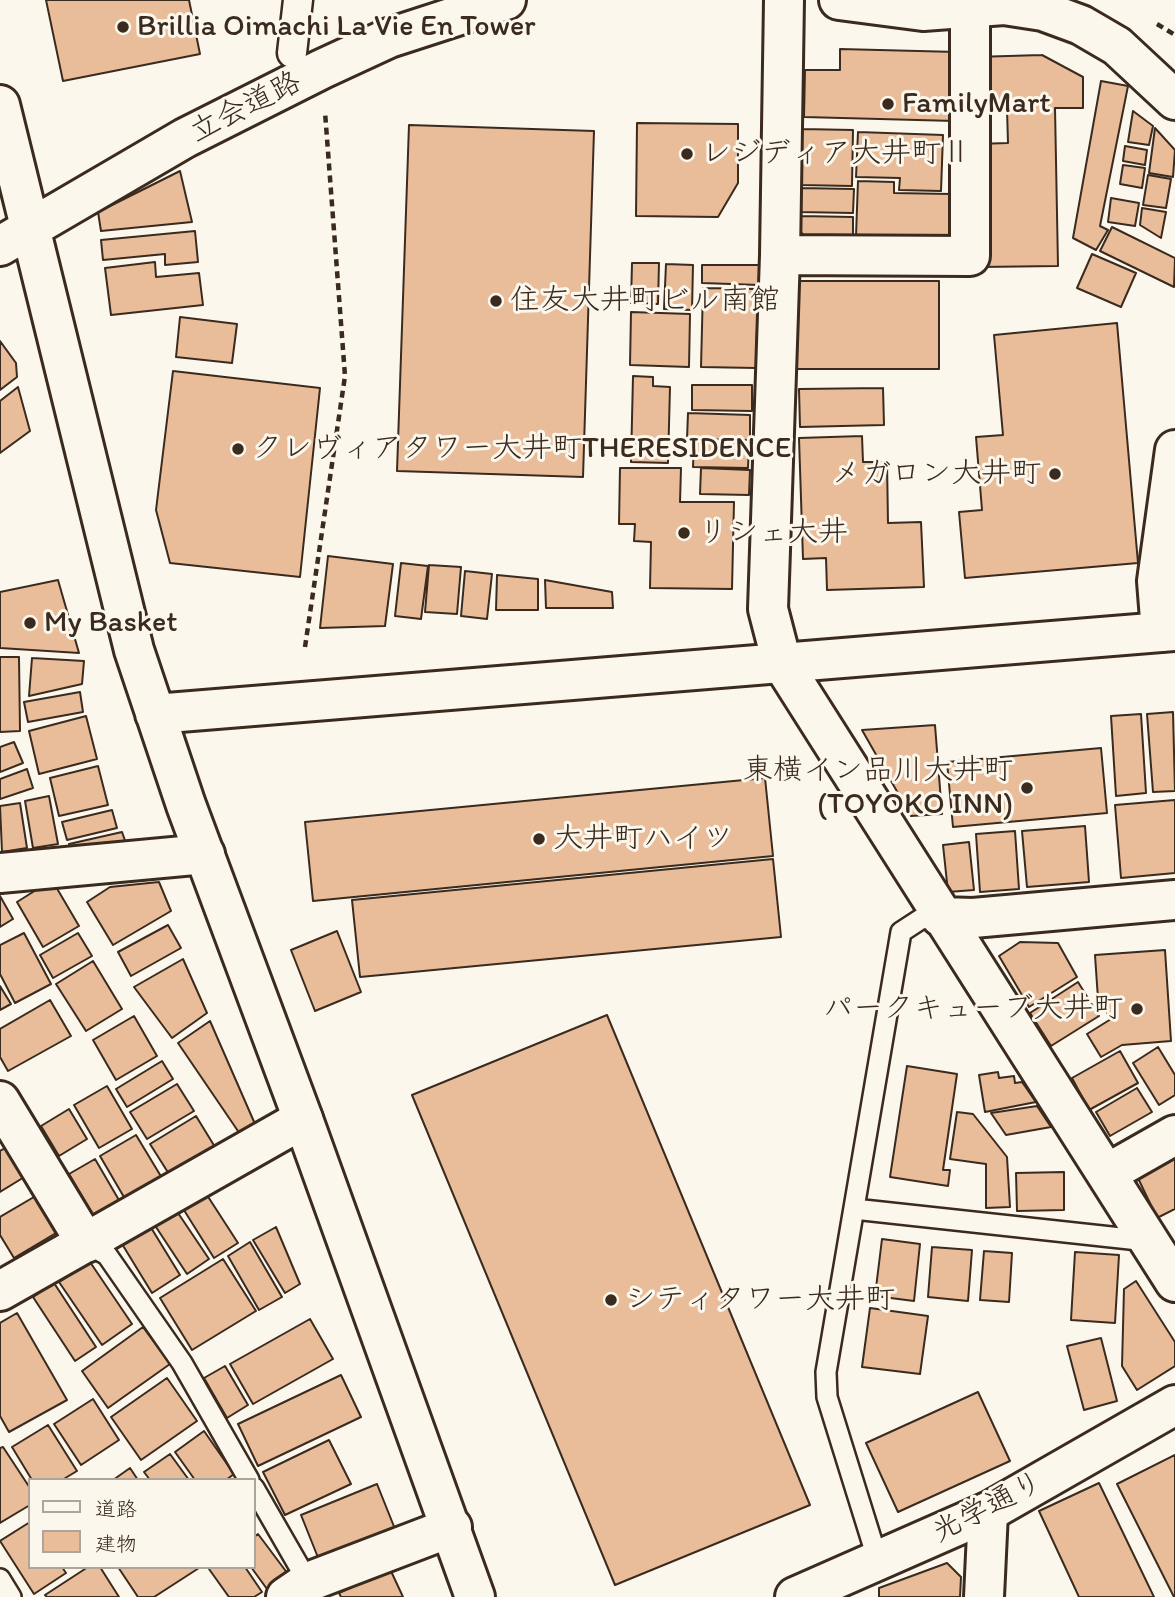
<!DOCTYPE html>
<meta charset="utf-8">
<style>
body{margin:0}
#map{position:relative;width:1175px;height:1597px;overflow:hidden;background:#fbf7ec;font-family:Itim,"Klee One",sans-serif}
canvas{display:block}
.legend{position:absolute;left:28px;top:1478px;width:228px;height:91px;box-sizing:border-box;background:#fbf7ec;border:2px solid #aea59a;margin:0;padding:9px 12px;list-style:none;font-size:21px;color:#3b2a1e}
.legend li{display:flex;align-items:center;gap:14px;height:35px}
.legend b{width:35px;border:2px solid #aea59a}
</style>
<div id="map">
<canvas width="1175" height="1597"></canvas>
<ul class="legend">
<li><b style="height:9px;background:#fbf7ec"></b>道路</li>
<li><b style="height:19px;background:#eabd9a"></b>建物</li>
</ul>
</div>
<script>
const ctx = document.querySelector('canvas').getContext('2d');
ctx.lineJoin = 'round';
function fill(path, color) { ctx.fillStyle = color; ctx.fill(path, 'evenodd'); }
const shape = rows => new Path2D(rows.map(r => 'M' + r).join(''));
function stroke(path, color, width, dash) { ctx.strokeStyle = color; ctx.lineWidth = width; ctx.lineCap = dash ? 'butt' : 'round'; ctx.setLineDash(dash || []); ctx.stroke(path); }
function label(font, color, halo, rows, align = 'center') {
  ctx.font = font + ' Itim,"Klee One",sans-serif'; ctx.lineWidth = 6; ctx.setLineDash([]); ctx.textBaseline = 'middle'; ctx.strokeStyle = halo; ctx.fillStyle = color; for (const [text, x, y, turn = 0] of rows) {
    ctx.save(); ctx.translate(x, y); ctx.rotate((+turn || 0) * Math.PI / 180); ctx.textAlign = isNaN(turn) ? turn : align; if (halo) ctx.strokeText(text, 0, 0); ctx.fillText(text, 0, 0); ctx.restore();
  }
}
const building = shape([
 [46,0,189,0,200,54,63,81,46,0],
 [840,49,957,52,955,121,804,117,805,70,840,70,840,49],
 [1042,55,1083,77,1083,108,1055,108,1058,266,979,267,976,144,1008,143,1007,109,974,110,974,57,1042,55],
 [1101,81,1128,86,1100,226,1108,230,1096,250,1073,238,1101,81],
 [1133,111,1153,126,1149,145,1128,142,1133,111],
 [637,123,738,124,738,183,718,217,636,216,637,123],
 [409,125,594,131,583,477,397,471,409,125],
 [1155,128,1175,150,1173,177,1149,173,1155,128],
 [802,129,853,130,852,186,800,185,802,129],
 [858,132,943,135,941,191,899,190,900,178,856,177,858,132],
 [1125,146,1147,150,1145,165,1123,161,1125,146],
 [1123,165,1145,168,1142,188,1120,184,1123,165],
 [180,171,192,222,101,231,98,212,180,171],
 [1148,175,1171,179,1166,208,1143,205,1148,175],
 [858,181,894,182,894,193,951,194,950,239,856,236,858,181],
 [799,188,854,189,853,213,798,212,799,188],
 [1111,198,1139,203,1135,226,1108,222,1111,198],
 [1142,208,1166,212,1161,238,1140,225,1142,208],
 [800,216,853,217,853,244,810,243,799,230,800,216],
 [1112,227,1175,258,1174,287,1100,251,1112,227],
 [195,231,198,262,165,265,165,254,103,260,101,240,195,231],
 [1092,254,1136,273,1121,307,1077,288,1092,254],
 [155,262,156,277,199,273,203,305,111,315,105,268,155,262],
 [632,263,659,263,658,304,631,303,632,263],
 [666,264,693,265,692,310,664,309,666,264],
 [702,265,759,265,759,285,702,283,702,265],
 [796,281,939,281,939,369,796,369,796,281],
 [703,288,758,289,756,368,701,367,703,288],
 [631,312,690,314,689,367,630,365,631,312],
 [180,317,237,324,232,363,176,357,180,317],
 [1117,323,1138,563,965,578,959,512,982,510,976,437,1003,435,994,335,1117,323],
 [0,341,16,363,17,377,0,390,0,341],
 [173,371,320,388,300,577,170,563,156,510,173,371],
 [633,376,653,377,653,386,670,387,668,463,631,462,633,376],
 [692,385,752,385,752,411,692,410,692,385],
 [18,387,30,431,0,453,0,401,18,387],
 [883,388,884,425,800,427,799,389,883,388],
 [688,413,750,415,750,440,687,439,688,413],
 [862,436,863,462,887,462,888,523,921,522,924,587,827,590,826,558,803,559,799,438,862,436],
 [694,442,749,443,748,468,693,467,694,442],
 [620,468,681,468,680,502,734,502,732,589,650,588,651,542,634,541,635,524,619,524,620,468],
 [701,468,750,470,749,495,700,494,701,468],
 [328,556,393,564,385,626,320,628,328,556],
 [401,563,428,566,421,619,395,616,401,563],
 [429,565,461,567,457,614,425,612,429,565],
 [465,571,492,574,487,619,461,616,465,571],
 [497,575,538,579,538,610,496,610,497,575],
 [58,580,79,653,0,648,0,592,58,580],
 [545,580,612,592,613,608,546,608,545,580],
 [0,657,19,657,20,731,0,732,0,657],
 [32,658,84,661,82,684,29,696,32,658],
 [80,692,83,712,28,722,24,702,80,692],
 [1173,712,1175,791,1153,792,1147,714,1173,712],
 [1141,714,1146,793,1116,796,1111,716,1141,714],
 [86,716,97,759,39,774,29,731,86,716],
 [935,725,942,814,911,816,862,730,935,725],
 [14,742,23,763,0,772,0,747,14,742],
 [1101,748,1107,813,953,827,947,762,1101,748],
 [98,766,108,805,59,816,50,778,98,766],
 [27,769,33,788,0,799,0,779,27,769],
 [765,778,773,856,313,901,305,822,765,778],
 [49,796,58,844,33,848,25,801,49,796],
 [1175,800,1175,873,1121,878,1115,805,1175,800],
 [20,803,27,848,2,852,0,806,20,803],
 [112,810,117,828,67,840,62,822,112,810],
 [1085,826,1089,882,1027,887,1022,831,1085,826],
 [1015,831,1019,889,980,892,976,834,1015,831],
 [122,832,128,849,70,855,69,844,122,832],
 [969,842,974,890,948,892,943,845,969,842],
 [773,859,781,937,360,977,352,900,773,859],
 [52,880,79,926,43,947,17,902,52,880],
 [159,882,171,911,113,945,87,902,110,887,159,882],
 [0,896,13,919,0,927,0,896],
 [168,925,181,948,131,976,118,952,168,925],
 [337,931,361,992,315,1011,291,950,337,931],
 [24,933,51,984,15,1003,0,974,0,945,24,933],
 [78,933,92,956,53,978,40,955,78,933],
 [1020,942,1058,943,1077,977,1029,1007,999,956,1020,942],
 [1165,950,1171,1041,1122,1045,1101,1057,1087,1034,1111,1019,1098,999,1095,955,1165,950],
 [183,959,207,1013,172,1038,134,987,183,959],
 [93,961,122,1009,86,1031,56,984,93,961],
 [1078,982,1099,1016,1051,1046,1030,1013,1078,982],
 [0,986,11,1004,0,1010,0,986],
 [50,1000,71,1036,8,1071,0,1057,0,1029,50,1000],
 [607,1015,810,1505,615,1585,412,1095,607,1015],
 [134,1016,157,1056,116,1080,93,1040,134,1016],
 [210,1021,255,1124,240,1134,178,1043,210,1021],
 [1158,1047,1175,1075,1175,1095,1159,1105,1133,1063,1158,1047],
 [1120,1051,1138,1083,1089,1110,1072,1078,1120,1051],
 [162,1061,173,1079,127,1107,116,1089,162,1061],
 [907,1066,957,1074,943,1170,950,1170,948,1186,890,1177,907,1066],
 [998,1072,999,1078,1014,1076,1015,1083,1022,1082,1036,1102,985,1112,979,1075,998,1072],
 [177,1084,194,1111,147,1139,130,1112,177,1084],
 [107,1086,132,1129,99,1148,74,1105,107,1086],
 [1137,1088,1152,1112,1110,1136,1096,1112,1137,1088],
 [1037,1106,1051,1127,1006,1135,991,1113,1037,1106],
 [69,1109,87,1139,59,1156,41,1126,69,1109],
 [957,1112,973,1114,1007,1157,1010,1207,986,1208,986,1164,950,1159,957,1112],
 [196,1116,215,1147,169,1174,150,1144,196,1116],
 [136,1135,165,1183,128,1204,100,1156,136,1135],
 [9,1146,26,1176,0,1192,0,1151,9,1146],
 [1175,1158,1175,1209,1157,1218,1137,1176,1175,1158],
 [95,1159,123,1207,97,1222,69,1174,95,1159],
 [1064,1172,1064,1210,1017,1211,1016,1173,1064,1172],
 [205,1192,238,1243,214,1258,182,1207,205,1192],
 [39,1194,61,1230,14,1258,0,1235,0,1217,39,1194],
 [176,1210,209,1259,187,1274,154,1224,176,1210],
 [150,1226,180,1275,152,1293,122,1244,150,1226],
 [276,1227,300,1284,285,1293,253,1240,276,1227],
 [882,1239,920,1244,914,1301,875,1296,882,1239],
 [250,1242,282,1297,259,1310,228,1256,250,1242],
 [932,1247,972,1250,968,1301,928,1297,932,1247],
 [984,1251,1012,1253,1009,1302,980,1300,984,1251],
 [1075,1252,1119,1255,1115,1323,1071,1320,1075,1252],
 [223,1259,256,1311,192,1350,160,1298,223,1259],
 [90,1262,132,1324,102,1345,59,1282,90,1262],
 [1136,1281,1175,1342,1175,1366,1137,1390,1122,1366,1124,1289,1136,1281],
 [54,1283,96,1347,75,1361,33,1297,54,1283],
 [870,1308,928,1316,920,1374,862,1367,870,1308],
 [17,1313,67,1400,9,1432,0,1416,0,1323,17,1313],
 [310,1319,333,1359,253,1404,230,1364,310,1319],
 [143,1327,170,1364,108,1408,82,1371,143,1327],
 [1101,1338,1117,1401,1084,1410,1067,1346,1101,1338],
 [225,1366,248,1405,227,1418,204,1378,225,1366],
 [341,1375,361,1417,258,1466,238,1424,341,1375],
 [167,1378,197,1421,141,1460,111,1417,167,1378],
 [978,1392,1010,1461,898,1512,866,1443,978,1392],
 [93,1399,119,1440,81,1465,54,1424,93,1399],
 [48,1425,77,1471,62,1480,32,1480,12,1447,48,1425],
 [204,1431,234,1474,226,1480,195,1480,175,1452,204,1431],
 [329,1440,351,1484,285,1515,263,1472,329,1440],
 [3,1447,30,1488,30,1505,0,1523,0,1448,3,1447],
 [170,1454,189,1480,150,1480,144,1472,170,1454],
 [1175,1455,1175,1597,1174,1597,1117,1484,1175,1455],
 [130,1468,138,1480,113,1480,130,1468],
 [1099,1483,1154,1597,1079,1597,1039,1511,1099,1483],
 [377,1484,395,1529,319,1560,301,1515,377,1484],
 [30,1522,30,1567,62,1567,66,1573,34,1594,0,1541,30,1522],
 [258,1534,288,1574,267,1589,251,1567,254,1567,254,1537,258,1534],
 [947,1563,961,1577,960,1597,879,1597,879,1588,947,1563],
 [88,1567,100,1567,119,1597,47,1597,45,1595,88,1567],
 [118,1567,198,1567,199,1568,154,1597,138,1597,118,1567],
 [211,1567,245,1567,262,1592,254,1597,229,1597,209,1569,211,1567],
 [390,1569,403,1597,341,1597,339,1593,390,1569]
]);
fill(building, '#eabd9a');
stroke(building, '#3b2a1e', 2);
const service = shape([
 [854,1209,1148,1241],
 [86,1243,107,1255,182,1363,249,1480],
 [254,1488,308,1582],
 [878,1561,827,1397,826,1372,901,932,921,919,941,917],
 [0,1579,11,1597]
]);
const pedestrian = shape([
 [292,53,298,0]
]);
const minor = shape([
 [784,0,780,255,768,609,782,663,1175,1282],
 [780,255,970,256,970,7],
 [1161,632,1157,581,1175,450],
 [0,873,205,854],
 [941,917,973,918,1175,900],
 [0,1101,86,1243],
 [1108,1173,1175,1135],
 [0,1291,303,1119],
 [286,1597,308,1582,452,1527],
 [984,1597,988,1512]
]);
const tertiary = shape([
 [839,0,923,11,1004,5,1043,11,1081,25,1117,46,1175,100],
 [0,105,134,650,186,805,303,1119,475,1597],
 [0,246,185,138,322,69,389,38,506,0],
 [155,714,1175,631],
 [795,1597,988,1512,1175,1405]
]);
stroke(service, '#3b2a1e', 24);
stroke(pedestrian, '#3b2a1e', 33);
stroke(minor, '#3b2a1e', 44);
stroke(tertiary, '#3b2a1e', 44);
stroke(shape([
 [1157,24,1175,35],
 [305,647,345,376,325,112]
]), '#3b2a1e', 4.5, [7, 5]);
stroke(service, '#fbf7ec', 19);
stroke(pedestrian, '#fbf7ec', 28);
stroke(minor, '#fbf7ec', 38);
stroke(tertiary, '#fbf7ec', 38);
for (const [x, y, r, color] of [
 [123,27,7,"#3b2a1e"],
 [888,104,7,"#3b2a1e"],
 [687,154,7,"#3b2a1e"],
 [496,301,7,"#3b2a1e"],
 [238,449,7,"#3b2a1e"],
 [1055,474,7,"#3b2a1e"],
 [684,533,7,"#3b2a1e"],
 [30,623,7,"#3b2a1e"],
 [1027,788,7,"#3b2a1e"],
 [539,839,7,"#3b2a1e"],
 [1137,1009,7,"#3b2a1e"],
 [611,1300,7,"#3b2a1e"]
]) { const dot = new Path2D(); dot.arc(x, y, r, 0, 2 * Math.PI); ctx.fillStyle = color; ctx.fill(dot); stroke(dot, '#fbf7ec', 2.5); }
label('30px', '#3b2a1e', '#fbf7ec', [
 ["Brillia Oimachi La Vie En Tower",137,27],
 ["FamilyMart",902,104],
 ["レジディア大井町Ⅱ",701,154],
 ["住友大井町ビル南館",510,301],
 ["クレヴィアタワー大井町THERESIDENCE",252,449],
 ["メガロン大井町",1041,474,"right"],
 ["リシェ大井",698,533],
 ["My Basket",44,623],
 ["東横イン品川大井町",1013,771,"right"],
 ["(TOYOKO INN)",1013,805,"right"],
 ["大井町ハイツ",553,839],
 ["パークキューブ大井町",1123,1009,"right"],
 ["シティタワー大井町",625,1300]
], 'left');
label('30px', '#3b2a1e', '#fbf7ec', [
 ["立会道路",246,108,-27],
 ["光学通り",988,1508,-27]
]);
</script>
